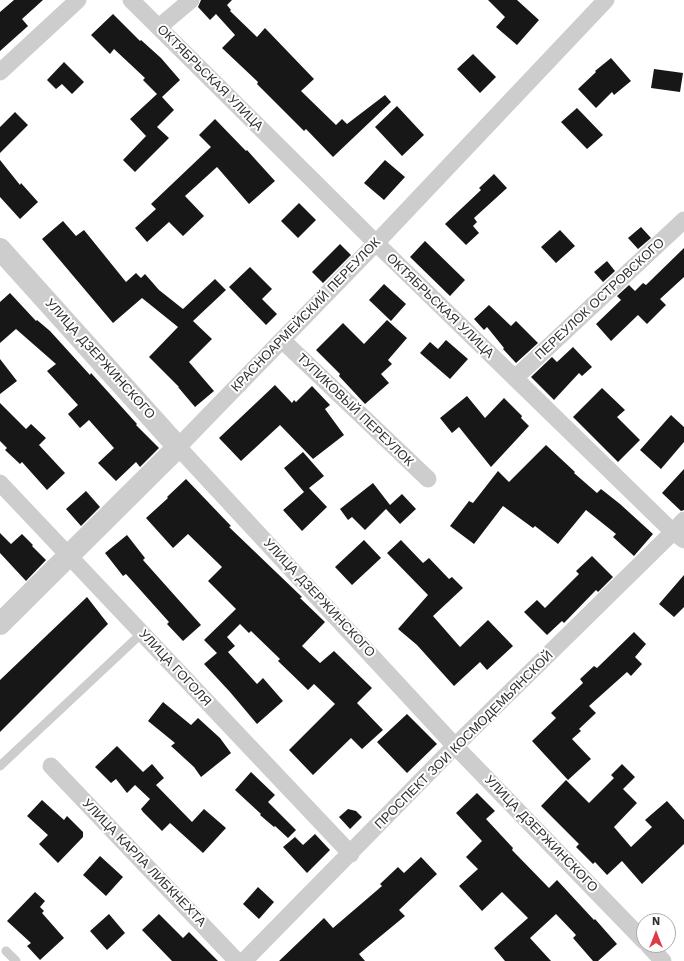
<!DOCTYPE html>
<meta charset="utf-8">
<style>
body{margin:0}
#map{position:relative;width:684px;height:961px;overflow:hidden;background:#fff;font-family:"Work Sans",sans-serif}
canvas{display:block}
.north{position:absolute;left:636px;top:913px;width:40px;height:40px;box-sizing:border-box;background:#fff;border:1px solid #acacac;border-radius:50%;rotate:0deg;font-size:11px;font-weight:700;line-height:16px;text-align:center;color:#303030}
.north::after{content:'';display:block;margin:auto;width:14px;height:18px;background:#dd3b45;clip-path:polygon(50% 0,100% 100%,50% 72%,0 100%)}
</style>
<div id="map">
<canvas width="684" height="961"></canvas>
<div class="north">N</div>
</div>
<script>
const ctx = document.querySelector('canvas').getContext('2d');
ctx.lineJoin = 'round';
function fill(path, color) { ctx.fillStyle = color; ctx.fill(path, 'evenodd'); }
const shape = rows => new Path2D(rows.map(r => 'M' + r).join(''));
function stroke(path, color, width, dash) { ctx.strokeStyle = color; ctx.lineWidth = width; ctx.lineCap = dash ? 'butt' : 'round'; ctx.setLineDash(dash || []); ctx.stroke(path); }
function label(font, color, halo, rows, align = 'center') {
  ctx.font = font + ' "Work Sans",sans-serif'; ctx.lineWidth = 4; ctx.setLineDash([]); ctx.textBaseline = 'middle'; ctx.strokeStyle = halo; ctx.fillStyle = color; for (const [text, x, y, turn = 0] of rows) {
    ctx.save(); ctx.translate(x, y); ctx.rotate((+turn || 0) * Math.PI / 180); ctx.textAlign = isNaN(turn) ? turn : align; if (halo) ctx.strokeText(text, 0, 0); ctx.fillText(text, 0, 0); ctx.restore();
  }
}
fill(shape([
 [14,0,43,0,22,19,28,26,0,51,0,12],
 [201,0,232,0,227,5,231,10,230,11,257,37,265,28,314,79,301,91,336,125,342,119,347,124,385,95,391,102,333,157,306,129,304,131,257,84,258,82,222,48,235,35,216,14,210,20,198,7],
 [488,0,517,0,539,20,517,45,496,27,505,17],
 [113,14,140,41,141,40,161,58,180,80,162,97,174,110,157,127,169,138,135,172,123,160,146,136,130,119,157,94,143,80,145,78,114,49,110,54,91,35],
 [473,54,496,77,480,93,457,69],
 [611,58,631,81,614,95,612,92,596,108,578,89,596,72,595,71],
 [64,62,84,82,72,94,62,84,56,89,47,80],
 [654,69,683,73,680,92,651,88],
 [397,106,424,135,402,156,375,127],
 [577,108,603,135,587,149,561,122],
 [15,112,28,125,0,153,0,127],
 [215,119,246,151,247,150,255,159,275,181,249,204,217,167,185,196,204,216,183,236,169,222,147,242,135,228,156,209,151,204,211,147,199,135],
 [0,160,20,185,21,183,38,202,20,219,0,197],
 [385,160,405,177,384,200,364,183],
 [494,174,507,188,474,218,477,222,473,226,479,233,466,245,445,224,481,190,479,188],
 [299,203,316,220,298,238,281,221],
 [63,221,76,236,84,230,126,282,136,273,141,278,145,274,159,290,183,309,215,279,226,290,193,321,212,339,189,362,214,391,195,407,178,387,179,387,149,357,178,327,142,298,113,323,42,239],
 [641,227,651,238,638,249,628,238],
 [560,230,575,246,556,263,541,247],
 [425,241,465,280,450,296,410,257],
 [340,244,351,255,323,283,312,272],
 [684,248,684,277,660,299,666,305,647,324,638,315,611,341,596,324,621,300,617,296,629,285,635,291,643,283,646,285],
 [607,261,615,271,603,282,594,272],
 [250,267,272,289,262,299,277,314,266,325,229,287],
 [384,284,406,304,391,321,369,300],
 [10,293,36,321,37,320,50,331,90,375,91,373,137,424,136,425,159,448,140,467,136,462,116,481,98,463,114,448,89,420,80,428,68,414,78,405,47,371,56,364,16,329,0,343,0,302],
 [489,305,511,326,516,321,538,343,516,363,503,349,504,348,487,327,484,330,474,319],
 [387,320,407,338,388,360,392,364,381,374,389,383,365,404,339,376,340,374,316,350,343,323,364,344],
 [446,340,468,359,450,379,420,353,430,342,438,349],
 [573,347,592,367,582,376,579,373,554,400,531,377,552,357,557,362],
 [0,359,17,381,0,394],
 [275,385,292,403,294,400,296,402,312,386,330,405,325,409,344,435,313,459,280,425,241,461,219,438],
 [602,388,625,410,617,417,640,440,618,462,573,417],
 [467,396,485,418,504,398,522,416,521,418,529,426,491,467,459,427,452,433,440,418],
 [0,403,26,429,31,424,46,438,39,445,65,473,47,490,22,462,20,464,5,450,7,448,0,441],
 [671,415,684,427,684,442,661,469,640,450],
 [546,445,575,472,574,473,597,493,601,489,620,504,653,534,634,556,613,537,616,534,586,510,558,544,535,526,533,528,503,506,474,544,450,526,469,501,473,503,498,471,509,482],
 [303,452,324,476,309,488,327,507,302,531,283,510,304,492,284,468],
 [684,469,684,510,681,511,662,493],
 [186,479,231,526,229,527,302,597,300,598,325,622,302,646,320,663,334,651,372,688,357,703,383,730,362,749,351,738,313,775,289,750,335,704,314,684,308,690,278,661,280,659,251,631,249,633,240,624,227,637,235,646,228,652,257,684,263,678,283,701,257,724,230,692,204,664,217,653,204,640,236,609,208,581,222,567,188,534,173,548,146,518,168,498,167,497],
 [373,483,390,505,402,494,416,509,400,524,386,509,365,530,352,517,348,520,340,509],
 [86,491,100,507,81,526,66,509],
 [0,533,11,544,22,534,33,545,32,546,46,560,26,581,0,553],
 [127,535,145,558,143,560,201,625,183,641,167,624,169,622,126,574,123,576,105,553],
 [364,540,381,558,352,585,335,567],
 [401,540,423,563,429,558,449,579,452,577,463,588,433,616,460,647,488,620,513,646,487,670,480,662,454,686,417,645,398,629,428,595,387,553],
 [592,556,613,577,598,592,596,590,564,623,562,621,547,635,524,612,537,600,545,608,579,574,576,571],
 [684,575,684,607,674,617,659,604],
 [87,597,108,624,0,732,0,680],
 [634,632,646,644,635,657,642,664,631,676,627,672,589,706,596,713,579,729,581,731,572,739,591,759,568,780,532,741,556,718,551,713,583,683,580,679,594,666,597,668],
 [163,702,191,725,198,718,220,738,231,753,201,777,194,767,171,746,175,743,148,721],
 [407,714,437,744,407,773,377,742],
 [117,746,143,772,152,764,164,778,156,785,192,822,204,809,226,828,203,853,170,823,162,831,143,812,141,809,150,799,135,785,127,793,116,779,111,783,95,767],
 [622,764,635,777,623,789,637,803,614,827,631,847,652,827,645,820,667,801,684,820,684,844,642,884,622,861,607,875,595,862,593,864,576,847,579,844,541,806,566,780,589,803,614,778,611,775],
 [251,772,275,795,268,802,296,830,288,838,275,826,274,827,260,815,261,814,235,790],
 [477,793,495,811,486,819,513,848,512,850,549,888,557,880,594,920,595,919,617,944,598,961,593,961,573,938,576,935,556,914,530,938,551,961,505,961,494,948,528,918,502,892,482,911,459,886,478,869,466,857,482,841,456,813],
 [42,800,64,820,67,816,83,832,83,837,58,863,39,844,48,835,27,816],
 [348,809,356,811,362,817,350,829,339,817],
 [315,834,330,850,307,873,283,847,295,837,303,845],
 [100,856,123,877,106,896,83,875],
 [421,857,437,874,399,910,405,916,359,954,365,961,279,961,324,918,333,928,382,886,380,884,398,867,404,873],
 [258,887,274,902,259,919,243,904],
 [35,892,45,901,40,907,44,911,42,913,64,938,40,960,27,946,31,943,7,921],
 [109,914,125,933,107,950,90,931],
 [159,914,183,938,189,932,218,961,172,961,142,930]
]), '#171717');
stroke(shape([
 [0,766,142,633],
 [6,951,16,961]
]), '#cdcdcd', 9);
stroke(shape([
 [131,0,376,243,673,532,684,540],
 [606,0,376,243,178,447,455,746,644,941],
 [159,27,191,0],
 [0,72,78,0],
 [282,340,428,479],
 [515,378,684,220],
 [0,483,351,854],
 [51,766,237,961],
 [648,945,663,961],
 [244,961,455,746,673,532,684,520]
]), '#cdcdcd', 17);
stroke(shape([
 [0,249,178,447,0,624]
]), '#cdcdcd', 22);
label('13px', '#303030', '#fff', [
 ["ОКТЯБРЬСКАЯ УЛИЦА",210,78,45],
 ["ПЕРЕУЛОК ОСТРОВСКОГО",600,299,-43],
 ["ОКТЯБРЬСКАЯ УЛИЦА",440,306,44],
 ["КРАСНОАРМЕЙСКИЙ ПЕРЕУЛОК",306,315,-46],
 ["УЛИЦА ДЗЕРЖИНСКОГО",100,359,48],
 ["ТУПИКОВЫЙ ПЕРЕУЛОК",355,410,44],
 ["УЛИЦА ДЗЕРЖИНСКОГО",319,598,47],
 ["УЛИЦА ГОГОЛЯ",175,668,47],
 ["ПРОСПЕКТ ЗОИ КОСМОДЕМЬЯНСКОЙ",464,740,-45],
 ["УЛИЦА ДЗЕРЖИНСКОГО",541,834,46],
 ["УЛИЦА КАРЛА ЛИБКНЕХТА",144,863,46]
]);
</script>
